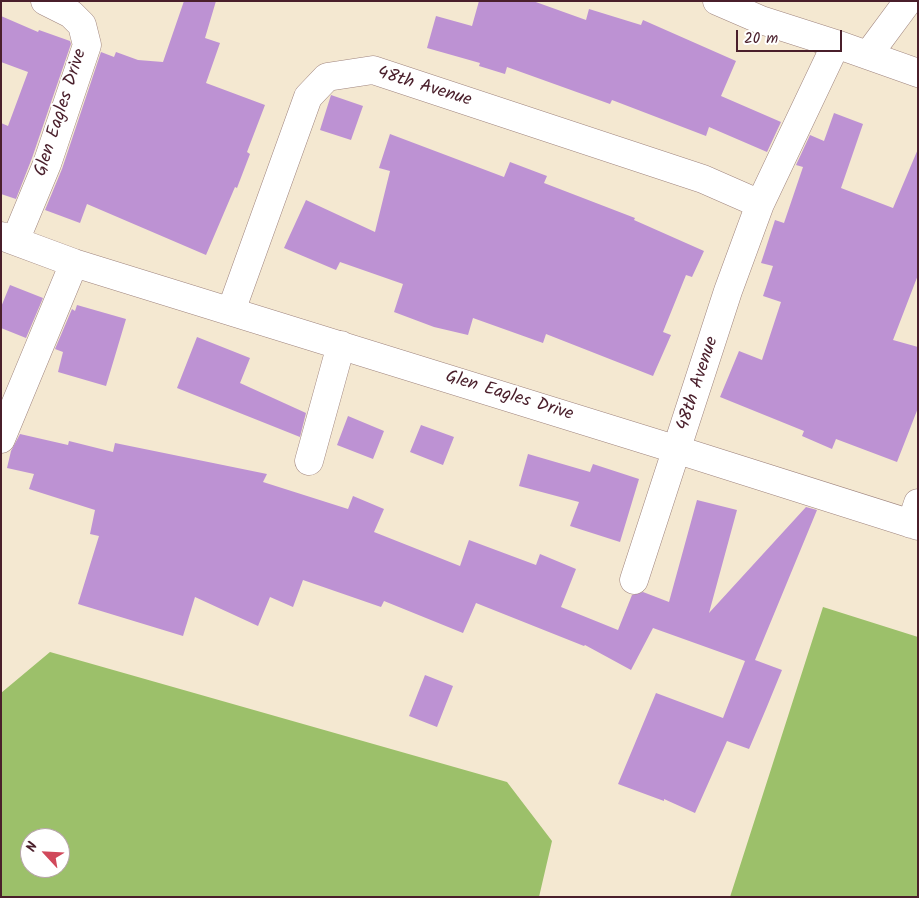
<!DOCTYPE html>
<style>
body{margin:0}
#map{position:relative;width:919px;height:898px;overflow:hidden;background:#f4e8d1;font-family:Kalam,sans-serif}
canvas{display:block}
.frame{position:absolute;inset:0;border:2px solid #4a1f2b;pointer-events:none}
.north{position:absolute;left:20px;top:828px;width:50px;height:50px;box-sizing:border-box;background:#fff;border:1px solid #b7a5aa;border-radius:50%;rotate:295deg;font-size:14px;font-weight:700;line-height:20px;text-align:center;color:#4a1f2b}
.north::after{content:'';display:block;margin:auto;width:18px;height:22px;background:#d1495b;clip-path:polygon(50% 0,100% 100%,50% 72%,0 100%)}
.scale{position:absolute;left:736px;top:30px;width:106px;height:22px;box-sizing:border-box;border:2px solid #4a1f2b;border-top:0;padding-left:6px;font-size:15px;line-height:18px;white-space:nowrap;color:#4a1f2b;-webkit-text-stroke:4px #fff;paint-order:stroke}
</style>
<div id="map">
<canvas width="919" height="898"></canvas>
<div class="frame"></div>
<div class="north">N</div>
<div class="scale">20 m</div>
</div>
<script>
const ctx = document.querySelector('canvas').getContext('2d');
ctx.lineJoin = 'round';
function fill(path, color) { ctx.fillStyle = color; ctx.fill(path, 'evenodd'); }
const shape = rows => new Path2D(rows.map(r => 'M' + r).join(''));
function stroke(path, color, width, dash) { ctx.strokeStyle = color; ctx.lineWidth = width; ctx.lineCap = dash ? 'butt' : 'round'; ctx.setLineDash(dash || []); ctx.stroke(path); }
function label(font, color, halo, rows, align = 'center') {
  ctx.font = font + ' Kalam,sans-serif'; ctx.lineWidth = 4; ctx.setLineDash([]); ctx.textBaseline = 'middle'; ctx.strokeStyle = halo; ctx.fillStyle = color; for (const [text, x, y, turn = 0] of rows) {
    ctx.save(); ctx.translate(x, y); ctx.rotate((+turn || 0) * Math.PI / 180); ctx.textAlign = isNaN(turn) ? turn : align; if (halo) ctx.strokeText(text, 0, 0); ctx.fillText(text, 0, 0); ctx.restore();
  }
}
fill(shape([
 [823,607,918,637,918,897,730,897],
 [50,652,507,782,552,841,539,897,1,897,1,693],
 [30,838,60,838,60,868,30,868]
]), '#9cc06a');
fill(shape([
 [184,1,216,1,205,38,220,43,206,83,265,105,247,152,250,154,237,188,235,187,206,255,87,204,80,223,45,210,62,169,101,52,114,57,116,52,138,60,163,62],
 [479,1,533,1,586,20,589,9,641,25,643,20,736,61,721,96,781,122,767,152,709,127,706,136,612,100,610,104,507,67,505,74,479,66,480,63,427,48,436,16,472,26],
 [1,16,38,32,39,30,70,41,71,44,32,158,16,199,1,194,1,123,8,126,28,72,1,62],
 [331,95,363,106,351,140,320,130],
 [834,113,863,124,841,188,893,208,918,149,918,275,893,340,918,347,918,408,897,462,836,439,832,449,802,436,804,431,720,397,739,351,762,360,781,302,763,296,773,266,761,263,775,220,784,223,803,167,796,165,810,135,824,141],
 [390,134,504,177,510,162,547,176,544,183,635,218,634,220,704,251,692,277,686,275,663,332,671,335,653,376,546,334,543,343,473,318,468,335,434,327,394,312,403,284,340,262,336,270,284,248,306,200,375,232,390,171,379,168],
 [10,285,43,298,26,338,1,328,1,307],
 [77,305,126,319,106,386,58,372,63,352,55,349,72,309,75,311],
 [197,337,250,358,240,383,306,413,300,437,177,388],
 [348,416,384,431,373,459,337,445],
 [421,425,454,437,443,465,410,452],
 [20,434,68,445,69,441,113,452,115,443,267,474,263,482,348,509,353,496,384,509,374,532,460,566,469,540,536,565,540,554,576,569,561,607,618,630,632,595,643,592,669,602,697,500,737,510,709,613,806,507,817,510,755,660,782,670,766,709,749,749,727,741,695,813,664,799,664,801,618,784,656,693,723,718,745,661,653,628,631,670,585,645,584,646,476,603,463,633,384,601,381,607,303,580,293,607,270,597,258,626,195,597,183,636,78,604,99,536,90,534,95,510,29,489,34,474,7,468,11,451],
 [528,454,590,472,593,464,639,479,620,542,570,526,579,502,519,486],
 [425,675,453,686,437,727,409,716]
]), '#bd92d3');
const minor = shape([
 [717,1,761,20,836,44,918,73],
 [868,55,908,1],
 [760,204,836,44],
 [1,236,74,263,678,450,918,526],
 [15,241,47,164,87,45,82,25,71,14,45,1],
 [231,311,308,97,327,77,373,70,703,179,760,204,728,291,634,580],
 [1,439,74,263],
 [309,461,341,345],
 [911,524,918,503]
]);
stroke(minor, '#9f847e', 29);
stroke(minor, '#fff', 28);
label('18px', '#4a1f2b', '#fff', [
 ["48th Avenue",424,88,17],
 ["Glen Eagles Drive",62,113,-72],
 ["48th Avenue",699,384,-72],
 ["Glen Eagles Drive",509,397,17]
]);
</script>
